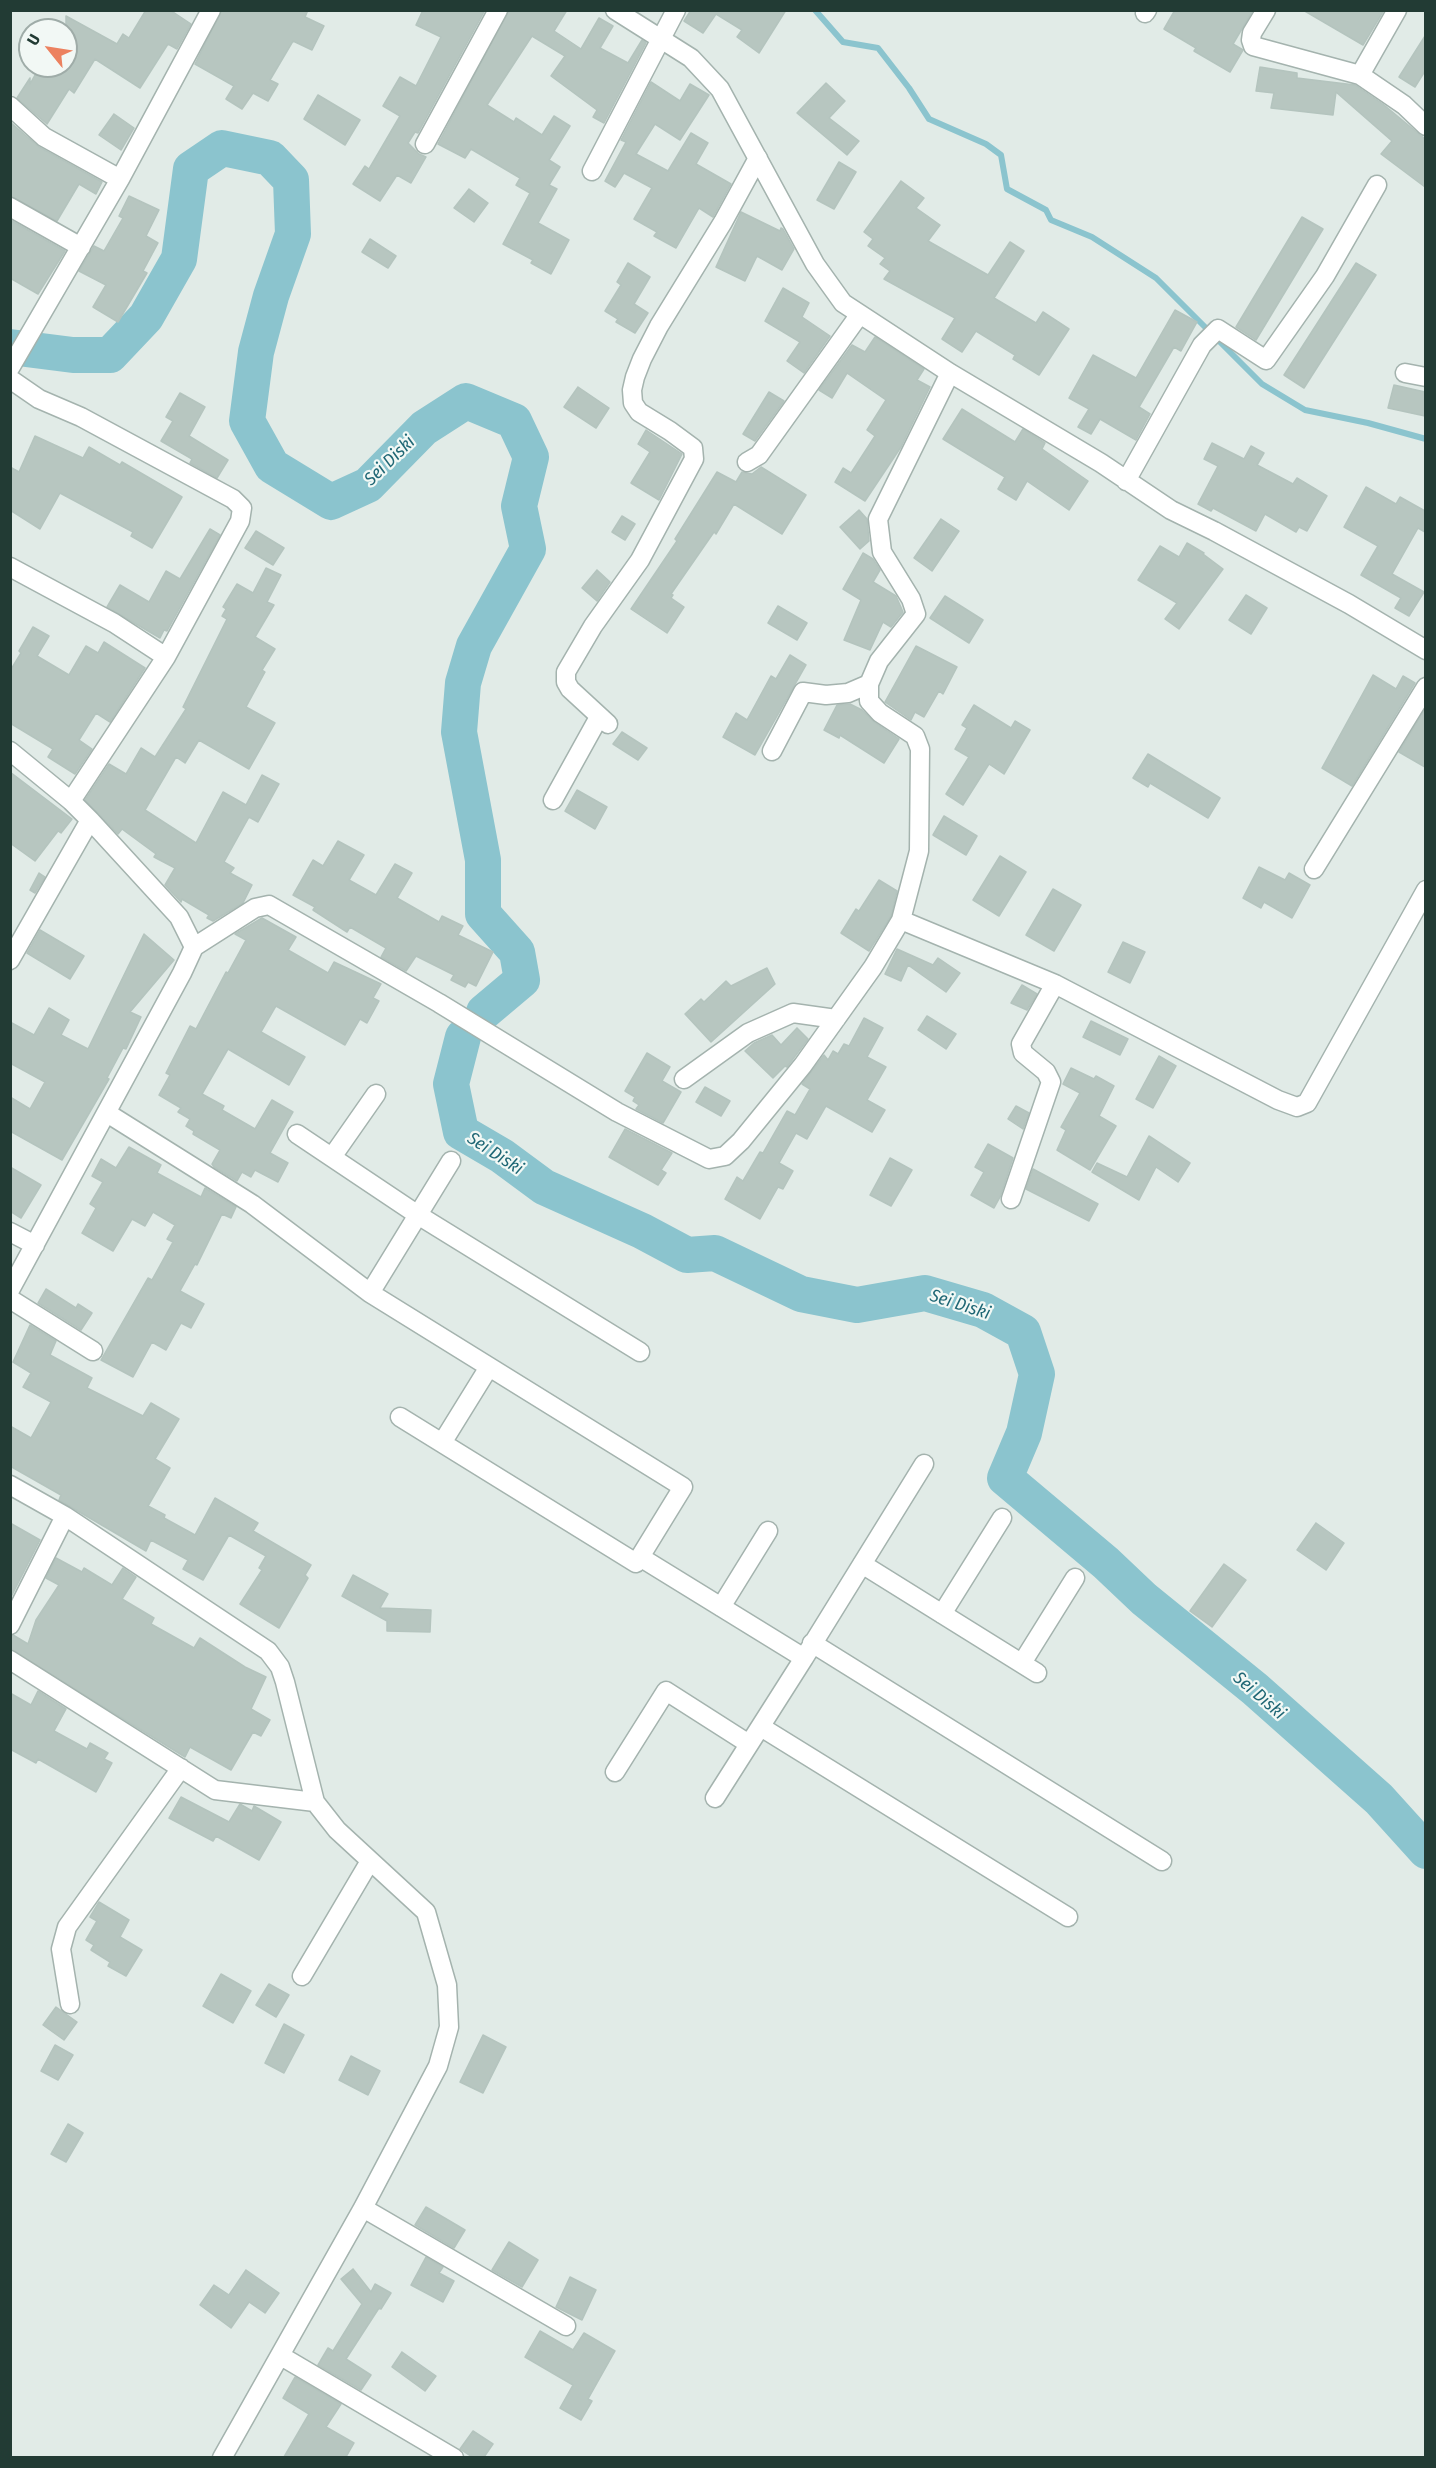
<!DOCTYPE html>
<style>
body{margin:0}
#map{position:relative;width:1436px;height:2468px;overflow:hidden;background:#e1ebe7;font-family:"Fira Sans Condensed",sans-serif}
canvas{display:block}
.frame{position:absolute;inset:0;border:12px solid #223b34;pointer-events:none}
.north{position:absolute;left:18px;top:18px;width:60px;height:60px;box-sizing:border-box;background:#f2f8f5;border:2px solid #9faca8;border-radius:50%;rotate:300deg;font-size:16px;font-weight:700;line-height:24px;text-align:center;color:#223b34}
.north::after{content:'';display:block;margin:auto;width:21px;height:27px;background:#ec815f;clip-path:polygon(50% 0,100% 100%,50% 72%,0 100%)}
</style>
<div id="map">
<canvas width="1436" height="2468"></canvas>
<div class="frame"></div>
<div class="north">U</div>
</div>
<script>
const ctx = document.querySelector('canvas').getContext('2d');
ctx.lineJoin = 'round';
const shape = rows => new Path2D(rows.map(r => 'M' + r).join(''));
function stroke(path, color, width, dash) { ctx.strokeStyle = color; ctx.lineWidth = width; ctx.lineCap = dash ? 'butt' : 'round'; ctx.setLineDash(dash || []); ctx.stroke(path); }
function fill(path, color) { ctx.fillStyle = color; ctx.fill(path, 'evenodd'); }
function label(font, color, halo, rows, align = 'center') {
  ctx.font = font + ' "Fira Sans Condensed",sans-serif'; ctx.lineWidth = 4.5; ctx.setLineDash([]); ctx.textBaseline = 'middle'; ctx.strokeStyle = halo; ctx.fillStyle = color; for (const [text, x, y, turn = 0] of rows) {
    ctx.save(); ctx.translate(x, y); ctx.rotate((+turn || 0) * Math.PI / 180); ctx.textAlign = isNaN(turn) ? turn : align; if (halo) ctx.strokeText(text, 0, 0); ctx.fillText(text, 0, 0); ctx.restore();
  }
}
stroke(shape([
 [815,10,843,42,878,48,909,88,929,119,986,144,1001,155,1007,189,1046,210,1051,220,1092,237,1156,278,1262,384,1305,410,1368,423,1426,439]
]), '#8bc4ce', 6);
stroke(shape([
 [10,347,73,355,110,355,146,317,179,259,191,169,222,148,270,158,291,180,293,234,271,296,256,352,247,421,272,466,331,502,368,485,424,428,466,401,514,421,531,457,519,506,528,549,474,646,463,683,459,732,483,860,483,914,517,952,522,980,484,1012],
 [463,1037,451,1084,461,1132,502,1156,544,1187,642,1231,687,1255,715,1253,801,1294,857,1305,925,1293,983,1310,1023,1332,1037,1374,1024,1433,1005,1478,1106,1563,1144,1599,1255,1689,1379,1799,1426,1851]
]), '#8bc4ce', 36);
const building = shape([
 [146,10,170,10,191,24,177,49,168,44,140,88,95,59,74,93,69,89,47,124,17,98,30,78,30,84,40,66,66,66,66,16,117,44,123,34,129,38,146,10],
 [222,10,308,10,305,17,324,26,312,50,293,41,270,80,278,84,268,101,253,93,242,109,226,99,234,86,195,64,222,10],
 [423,10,485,10,418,133,415,132,408,143,419,154,426,157,411,183,397,175,380,201,353,184,365,166,369,169,400,116,383,106,400,77,416,86,441,37,416,25,423,10],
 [509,10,567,10,554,31,581,49,599,18,613,26,600,48,628,63,642,40,646,43,604,123,593,117,597,110,551,76,565,56,532,36,487,105,514,122,516,118,542,135,554,116,570,126,549,160,560,167,549,185,557,189,538,223,569,240,551,274,531,263,533,260,503,244,530,193,516,185,520,178,471,149,465,158,438,144,509,10],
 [691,10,786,10,759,53,737,37,742,30,716,14,703,33,684,21,691,10],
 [1175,10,1253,10,1233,44,1243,50,1230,72,1194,51,1196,48,1164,29,1175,10],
 [1303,10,1384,10,1363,45,1303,10],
 [1425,36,1425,71,1415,87,1399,77,1425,36],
 [1260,67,1297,73,1297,78,1355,85,1384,105,1425,139,1425,187,1381,154,1392,141,1336,92,1333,115,1271,108,1274,93,1256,91,1260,67],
 [651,82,680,101,690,84,709,95,680,140,655,124,636,154,668,171,691,133,708,143,696,164,731,184,713,217,699,208,676,248,654,236,657,232,634,219,652,188,624,173,615,187,605,181,626,142,621,140,651,82],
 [826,83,845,101,829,118,859,141,847,155,797,113,826,83],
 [318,95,360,120,345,145,304,119,318,95],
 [114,114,134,128,121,150,99,135,114,114],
 [10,122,39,147,102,182,96,194,79,184,57,221,10,196,10,122],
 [839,162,856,172,834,209,817,200,839,162],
 [901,181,924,198,916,208,940,225,928,241,988,275,1010,242,1024,251,994,298,1036,323,1043,312,1069,329,1039,375,1013,359,1015,355,976,331,962,352,942,339,955,318,884,279,890,271,880,264,885,258,868,246,873,239,864,232,901,181],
 [469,189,488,203,474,222,454,208,469,189],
 [129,196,159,210,146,236,158,243,143,271,147,273,118,322,93,307,106,285,79,271,94,246,104,251,123,218,119,216,129,196],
 [741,212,780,231,781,228,783,229,794,249,782,270,757,256,745,281,716,267,741,212],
 [1302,217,1323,229,1256,340,1236,327,1302,217],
 [10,220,65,251,38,294,10,278,10,220],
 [370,239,396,256,388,268,362,252,370,239],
 [628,263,650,277,634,304,648,313,635,333,616,322,618,319,605,311,621,285,617,282,628,263],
 [1356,263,1376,275,1304,388,1284,375,1356,263],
 [783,288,809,303,802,317,830,336,804,373,787,361,800,342,765,321,783,288],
 [1175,310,1197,322,1181,351,1174,347,1139,407,1150,414,1136,440,1100,419,1091,434,1078,427,1089,409,1069,398,1093,355,1136,378,1175,310],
 [875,337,924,369,917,380,930,387,901,447,865,501,835,482,843,468,851,473,875,436,867,430,886,400,847,373,832,398,819,390,852,345,865,352,875,337],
 [1394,385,1425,392,1425,416,1388,408,1394,385],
 [578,387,609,408,596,428,564,407,578,387],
 [769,392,784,401,755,441,743,434,769,392],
 [180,393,205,407,189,436,228,460,217,478,190,463,192,459,161,441,173,421,166,417,180,393],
 [962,409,1015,442,1023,429,1045,443,1042,449,1088,481,1069,510,1027,481,1016,500,998,489,1005,477,943,439,962,409],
 [646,430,682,454,659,500,631,483,650,452,638,444,646,430],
 [35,436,83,458,89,447,120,465,122,462,182,497,152,548,131,536,133,532,60,493,40,529,10,510,10,467,19,472,35,436],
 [1212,443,1244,459,1251,446,1264,453,1257,465,1293,484,1297,478,1327,496,1307,531,1299,527,1296,532,1265,514,1256,531,1213,508,1211,511,1198,504,1218,466,1204,459,1212,443],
 [761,467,806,495,782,534,734,504,716,534,714,532,671,594,673,595,671,598,684,607,667,633,631,609,677,541,675,539,717,472,736,482,742,472,752,474,761,467],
 [1366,487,1396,504,1400,497,1425,511,1425,532,1418,528,1392,574,1424,592,1409,616,1395,608,1401,598,1361,575,1378,546,1344,527,1366,487],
 [859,510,867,519,869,541,860,549,840,527,859,510],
 [622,516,635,524,625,540,612,532,622,516],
 [941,519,959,531,932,571,914,558,941,519],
 [210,529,220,535,167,631,164,630,160,638,107,607,120,585,149,602,166,571,180,579,210,529],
 [256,531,284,548,273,565,245,548,256,531],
 [1187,543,1204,553,1203,554,1223,569,1179,629,1165,619,1177,603,1138,580,1160,546,1179,557,1187,543],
 [863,553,873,559,880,570,873,582,896,596,903,612,891,627,883,622,870,650,844,640,861,600,843,589,863,553],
 [266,568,281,575,267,602,274,605,255,637,275,649,262,670,265,672,246,707,275,723,249,769,199,740,185,763,176,757,145,810,196,843,223,792,246,805,262,775,279,784,258,822,249,817,224,862,234,868,230,873,252,885,243,903,213,921,207,918,209,915,182,899,181,902,165,885,175,868,154,857,156,854,122,829,118,834,85,800,109,764,126,774,141,748,155,757,186,709,183,707,227,619,222,616,226,609,223,607,237,584,253,593,266,568],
 [597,570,610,582,597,601,582,588,597,570],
 [1246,595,1267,608,1251,634,1229,620,1246,595],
 [945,596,983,620,969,643,930,618,945,596],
 [778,606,807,623,797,640,768,623,778,606],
 [33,627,49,636,37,656,69,675,86,646,98,653,104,642,145,668,110,722,96,713,79,740,92,749,75,774,48,757,53,749,10,723,10,671,21,653,19,651,33,627],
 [916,646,957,667,943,694,939,691,924,717,915,712,911,720,885,702,916,646],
 [790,655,806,665,755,755,723,737,736,713,747,720,771,676,776,679,790,655],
 [1373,675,1396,689,1403,676,1415,683,1352,786,1322,768,1373,675],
 [850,704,862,710,874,722,899,739,884,763,840,735,839,738,824,730,837,705,850,704],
 [974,705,1011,728,1015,721,1030,730,1004,774,989,764,963,805,946,794,969,757,955,749,967,728,962,725,974,705],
 [1425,709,1425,767,1399,752,1425,709],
 [622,732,647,748,638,760,613,744,622,732],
 [1148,754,1220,798,1208,818,1150,783,1148,787,1133,778,1148,754],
 [10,772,72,819,61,833,58,831,35,861,10,843,10,772],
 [577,790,607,807,595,829,565,811,577,790],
 [944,816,977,836,966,855,933,835,944,816],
 [338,841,364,855,349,880,376,895,395,864,412,873,397,898,439,922,442,916,463,926,458,935,493,952,476,986,468,982,465,987,451,980,454,975,416,956,406,971,381,957,386,948,350,927,347,932,313,910,315,907,293,895,313,860,323,866,338,841],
 [1000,856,1026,872,999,916,973,900,1000,856],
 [1259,867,1285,880,1289,873,1310,885,1292,918,1264,902,1261,908,1243,898,1259,867],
 [39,873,45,877,35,893,30,890,39,873],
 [879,880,897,891,891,916,869,951,841,933,856,909,859,911,879,880],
 [1053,889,1081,905,1054,951,1026,935,1053,889],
 [262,918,296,937,288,950,328,973,334,962,381,984,373,998,379,1001,367,1023,360,1019,345,1045,276,1006,261,1032,305,1057,289,1085,228,1049,202,1094,224,1106,222,1110,255,1129,272,1100,293,1112,270,1153,288,1163,278,1182,255,1170,251,1177,242,1172,237,1181,214,1167,212,1164,220,1150,193,1134,194,1131,186,1126,190,1119,178,1112,181,1108,159,1095,170,1075,166,1073,190,1026,196,1029,226,972,228,973,246,940,235,934,262,918],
 [40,930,84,956,70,979,27,953,40,930],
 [144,934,174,960,130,1012,141,1017,126,1049,123,1048,107,1078,109,1079,62,1160,10,1131,10,1097,30,1109,45,1082,10,1063,10,1022,34,1035,49,1008,69,1020,61,1035,88,1049,144,934],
 [1123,942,1145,952,1130,983,1108,972,1123,942],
 [897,949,933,965,938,958,960,973,946,992,908,965,901,981,885,974,897,949],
 [767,968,775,984,711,1042,685,1014,701,999,704,1002,726,981,731,986,767,968],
 [1022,985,1037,994,1027,1010,1011,1003,1022,985],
 [927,1016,956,1034,946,1049,918,1030,927,1016],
 [864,1018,883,1028,867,1057,886,1067,867,1100,885,1110,872,1132,826,1106,807,1139,796,1133,779,1163,793,1171,783,1189,778,1187,760,1219,725,1199,737,1177,743,1181,760,1152,763,1153,787,1111,795,1115,810,1089,802,1084,824,1055,828,1060,833,1051,838,1054,844,1044,849,1046,864,1018],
 [1091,1021,1128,1039,1120,1055,1083,1037,1091,1021],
 [797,1028,808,1039,787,1067,785,1066,773,1078,745,1051,754,1043,772,1035,781,1045,797,1028],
 [647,1053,670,1067,662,1081,681,1092,663,1123,636,1109,639,1105,633,1101,635,1097,625,1091,647,1053],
 [1159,1056,1176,1066,1153,1108,1136,1099,1159,1056],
 [1071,1068,1094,1079,1096,1076,1114,1086,1099,1116,1116,1126,1090,1170,1057,1150,1066,1130,1061,1127,1080,1093,1063,1084,1071,1068],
 [705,1087,730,1101,721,1116,696,1102,705,1087],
 [1016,1106,1029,1113,1023,1129,1008,1119,1016,1106],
 [625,1129,672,1153,661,1170,666,1173,658,1185,609,1157,625,1129],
 [1149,1136,1190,1163,1178,1182,1156,1167,1139,1200,1092,1172,1097,1163,1127,1177,1149,1136],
 [988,1144,1013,1158,1000,1197,994,1208,971,1195,984,1172,975,1167,988,1144],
 [129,1147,161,1165,157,1173,201,1197,205,1188,236,1207,231,1218,222,1214,197,1265,195,1264,180,1291,204,1304,191,1328,181,1323,166,1350,152,1342,133,1377,101,1360,148,1278,152,1280,173,1242,167,1239,175,1225,153,1212,145,1226,132,1219,113,1251,82,1233,96,1208,90,1204,103,1182,92,1176,101,1159,116,1168,129,1147],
 [890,1158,912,1170,891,1206,870,1195,890,1158],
 [10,1167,41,1185,21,1218,10,1211,10,1167],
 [1033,1169,1098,1204,1089,1221,1026,1189,1033,1169],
 [46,1289,76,1308,78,1304,92,1313,81,1330,38,1303,46,1289],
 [30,1325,56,1341,50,1355,92,1378,87,1388,143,1416,151,1403,179,1419,155,1459,170,1468,148,1506,165,1515,164,1518,195,1535,215,1498,258,1523,253,1531,311,1565,305,1575,308,1578,279,1628,240,1604,262,1570,259,1568,266,1556,229,1535,203,1580,183,1569,188,1560,151,1540,146,1551,59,1500,61,1495,10,1466,10,1426,31,1438,51,1402,23,1387,31,1373,13,1362,30,1325],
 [10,1523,40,1540,10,1599,10,1523],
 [1316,1523,1344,1543,1326,1570,1297,1550,1316,1523],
 [56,1558,82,1572,84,1568,112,1585,123,1568,136,1577,122,1599,154,1618,151,1624,194,1648,200,1638,245,1667,266,1677,251,1709,270,1720,261,1736,253,1732,231,1770,190,1747,185,1757,10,1649,10,1636,13,1635,28,1644,36,1620,59,1585,46,1578,56,1558],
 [1224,1564,1246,1580,1212,1627,1190,1611,1224,1564],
 [353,1575,388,1594,380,1608,431,1610,430,1632,387,1631,387,1621,342,1596,353,1575],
 [38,1691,66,1709,54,1731,87,1749,90,1743,108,1753,104,1759,112,1763,96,1792,38,1759,36,1763,10,1749,10,1693,31,1705,38,1691],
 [181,1797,229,1822,240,1804,252,1811,254,1806,281,1822,259,1860,216,1836,213,1841,169,1818,181,1797],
 [99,1902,129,1920,120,1937,142,1950,126,1976,108,1966,110,1962,91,1950,94,1945,86,1940,97,1921,90,1917,99,1902],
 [221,1974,251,1991,233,2023,203,2006,221,1974],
 [269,1984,289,1995,276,2017,256,2005,269,1984],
 [56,2007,77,2022,64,2040,43,2025,56,2007],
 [284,2024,304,2035,284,2073,265,2063,284,2024],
 [483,2035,506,2047,483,2093,460,2082,483,2035],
 [55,2045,73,2055,58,2080,41,2071,55,2045],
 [351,2056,380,2071,368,2095,339,2080,351,2056],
 [68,2124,83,2133,66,2162,51,2154,68,2124],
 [426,2207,465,2230,454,2248,415,2225,426,2207],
 [509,2242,538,2260,522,2287,492,2270,509,2242],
 [426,2257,443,2267,439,2273,454,2281,443,2302,411,2285,426,2257],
 [353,2269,371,2292,375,2284,391,2293,381,2309,379,2308,346,2359,371,2375,361,2390,318,2365,328,2348,333,2351,362,2304,341,2279,353,2269],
 [246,2270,279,2293,265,2313,249,2302,231,2328,200,2305,214,2285,229,2295,246,2270],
 [570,2277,596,2290,582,2320,556,2307,570,2277],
 [540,2331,573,2350,584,2333,615,2351,588,2399,592,2401,581,2420,560,2408,573,2385,525,2357,540,2331],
 [402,2352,436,2376,425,2391,392,2367,402,2352],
 [295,2377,341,2404,326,2427,354,2443,346,2457,284,2457,309,2414,283,2398,295,2377],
 [473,2431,493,2444,484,2457,472,2457,460,2449,473,2431]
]);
fill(building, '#b7c6c0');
stroke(building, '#b4c4be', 1.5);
const minor = shape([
 [615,10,691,58,720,89,815,264,843,303,950,373,1101,463,1171,510,1214,531,1349,604,1426,650],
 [1266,10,1252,33,1251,40,1253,46,1360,75,1404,105,1426,126],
 [1145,13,1147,10],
 [1360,75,1397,10],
 [10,106,44,137,120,179],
 [425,144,498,10],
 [592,171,676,10],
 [10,207,81,247],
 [10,368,120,179,211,10],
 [1405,373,1426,377],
 [10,379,39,399,81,417,233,499,242,508,240,521,166,657,71,801],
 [747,462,759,455,860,314],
 [1126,481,1202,345,1218,329,1266,360,1325,276,1377,185],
 [10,567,114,623,166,657],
 [608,724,570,689,566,682,566,672,593,626,640,560,694,459,693,448,670,431,639,412,633,403,632,390,635,377,642,359,659,326,723,222,758,158],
 [10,751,71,801,90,820,179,917,194,947,182,973,10,1290],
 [772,751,803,692,826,695,848,693,869,684],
 [553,800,599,717],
 [1314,869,1426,687],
 [901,920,1055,984,1278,1100,1297,1107,1307,1103,1426,890],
 [194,947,255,908,269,905,439,1003,617,1112,709,1159,725,1156,741,1141,803,1065,873,967,901,920,919,851,920,749,915,736,880,713,869,701,869,684,879,661,916,614,911,599,882,552,878,519,950,373],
 [10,960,90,820],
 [684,1079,748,1033,793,1013,836,1019],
 [107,1113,252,1204,370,1293,683,1487,640,1557],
 [297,1134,418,1215,640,1352],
 [332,1157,376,1094],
 [1011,1199,1051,1082,1046,1072,1023,1053,1021,1044,1055,984],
 [10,1232,35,1245],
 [370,1293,451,1161],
 [10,1299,93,1351],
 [400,1417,636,1563,640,1557,804,1658,924,1464],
 [442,1443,489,1367],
 [10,1485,65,1516,268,1651,280,1667,285,1682,315,1802,337,1830,426,1912,447,1985,449,2027,438,2066,363,2208,222,2458],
 [862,1564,1037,1673],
 [721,1607,768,1531],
 [942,1614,1002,1518],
 [10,1625,65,1516],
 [812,1643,1162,1861],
 [10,1660,215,1790,315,1802],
 [1022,1663,1075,1578],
 [761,1727,1068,1917],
 [615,1772,666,1691,749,1744],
 [715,1798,804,1658],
 [302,1976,370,1861],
 [70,2004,61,1949,67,1927,181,1768],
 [363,2208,566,2326],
 [281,2356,454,2458]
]);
stroke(minor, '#a4b3ae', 21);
stroke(minor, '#fff', 18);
label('italic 18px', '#1f6775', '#f2f8f5', [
 ["Sei Diski",390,461,-44],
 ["Sei Diski",495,1154,33],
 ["Sei Diski",960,1305,18],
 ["Sei Diski",1259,1696,41]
]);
</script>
